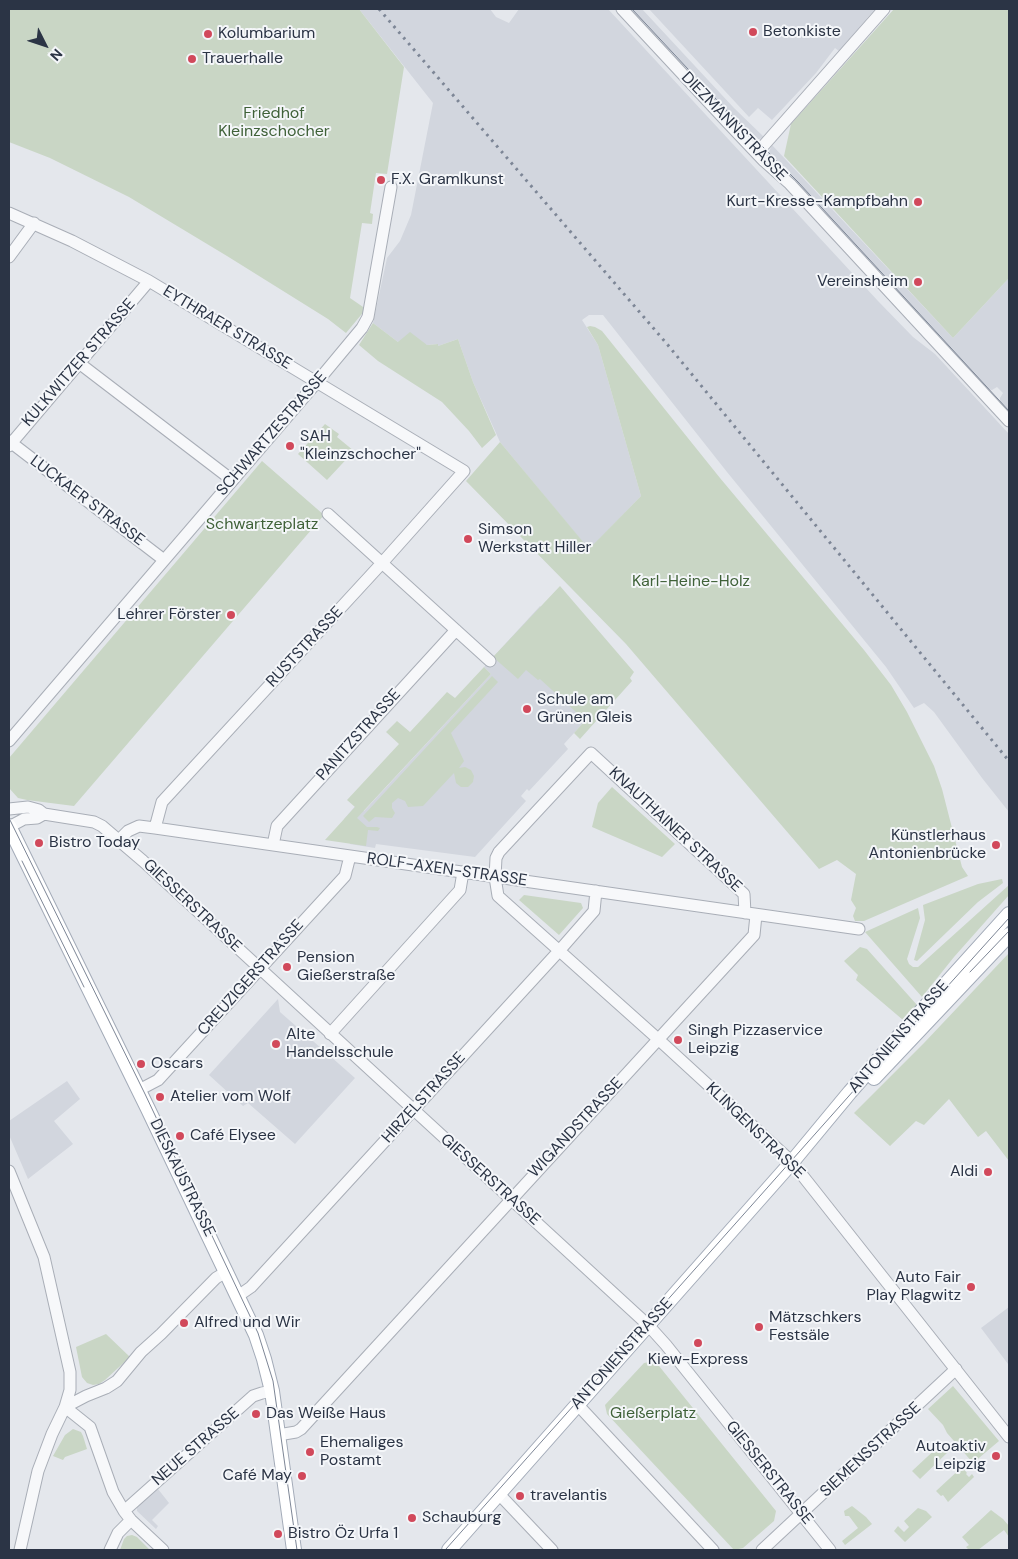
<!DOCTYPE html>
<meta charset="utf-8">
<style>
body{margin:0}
#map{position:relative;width:1018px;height:1559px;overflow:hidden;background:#e4e7ec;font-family:"DM Sans",sans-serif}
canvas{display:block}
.frame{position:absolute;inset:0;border:10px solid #2b3445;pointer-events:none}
.north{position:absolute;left:20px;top:20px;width:50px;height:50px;-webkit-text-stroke:4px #f4f6f9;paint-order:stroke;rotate:131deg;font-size:14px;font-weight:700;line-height:20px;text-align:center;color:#2b3445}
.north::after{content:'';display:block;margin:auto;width:18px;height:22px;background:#2b3445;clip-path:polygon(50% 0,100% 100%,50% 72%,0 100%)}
</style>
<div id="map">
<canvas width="1018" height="1559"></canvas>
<div class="frame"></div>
<div class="north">N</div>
</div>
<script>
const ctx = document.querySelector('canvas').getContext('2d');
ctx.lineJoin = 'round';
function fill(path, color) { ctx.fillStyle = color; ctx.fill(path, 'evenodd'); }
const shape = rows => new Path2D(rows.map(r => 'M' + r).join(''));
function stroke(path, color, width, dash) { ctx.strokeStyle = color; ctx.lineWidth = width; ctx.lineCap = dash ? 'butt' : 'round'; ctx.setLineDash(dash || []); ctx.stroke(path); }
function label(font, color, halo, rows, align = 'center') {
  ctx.font = font + ' "DM Sans",sans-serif'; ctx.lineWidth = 4; ctx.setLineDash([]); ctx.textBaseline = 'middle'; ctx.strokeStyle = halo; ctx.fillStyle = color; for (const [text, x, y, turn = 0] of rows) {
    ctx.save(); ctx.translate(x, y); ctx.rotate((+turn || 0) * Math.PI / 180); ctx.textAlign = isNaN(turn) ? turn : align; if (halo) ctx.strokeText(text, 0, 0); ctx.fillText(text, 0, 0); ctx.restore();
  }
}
fill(shape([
 [359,9,490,9,496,17,509,23,519,9,608,9,878,301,913,337,935,354,1009,434,1009,812,982,778,934,712,924,703,914,708,886,667,727,472,603,315,589,315,582,320,598,345,641,496,589,550,500,442,473,382,458,339,438,346,437,344,427,345,398,342,373,323,387,258,400,241,411,215,433,103],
 [629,9,642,9,734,108,764,137,754,142],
 [649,9,875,9,839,51,835,48,816,73,772,120,758,108,749,117],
 [772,145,953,338,1009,278,1009,414,1000,404,1000,398,1003,393,997,387,992,390,986,389,769,158,768,154],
 [540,606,618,685,564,744,568,749,529,791,527,789,521,796,526,801,475,857,376,844,375,848,350,844,344,819,357,804,364,811,491,674,484,667],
 [278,999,280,1012,355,1078,295,1144,248,1103,243,1106,209,1075],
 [67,1081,80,1099,54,1121,73,1144,28,1179,9,1135,9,1121],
 [1009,1307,1009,1362,1008,1364,981,1328],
 [158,1489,169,1503,152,1520,158,1526,156,1529,137,1511,137,1507]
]), '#d2d6de');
fill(shape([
 [9,9,359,9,404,67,387,174,376,173,370,213,373,214,372,224,362,223,350,298,366,309,346,333,328,319,227,256,129,197,50,158,9,142],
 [894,9,1009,9,1009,278,953,338,784,156,791,124],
 [373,323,398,342,410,332,427,345,438,344,438,346,458,339,473,382,496,435,482,448,469,431,442,402,378,361,359,345],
 [590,326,595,327,602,331,720,478,864,650,891,685,907,712,934,766,942,789,962,867,968,876,864,921,855,921,853,916,856,908,851,900,856,874,837,860,819,869,626,644,466,481,500,442,589,549,641,496,598,345,587,327],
 [325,424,339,434,337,437,354,451,327,480,298,454],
 [262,461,324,515,74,806,27,800,18,798,9,788,9,758],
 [560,586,634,672,630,678,632,681,580,739,574,733,583,723,574,715,576,712,540,679,538,680,526,670,518,679,493,657],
 [484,667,491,674,357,818,367,827,377,827,380,828,378,831,368,830,366,846,325,840,355,807,347,800,399,744,386,732,397,721,410,732,447,692,455,698],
 [492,676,498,682,451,733,464,761,459,768,465,767,471,770,474,776,473,782,468,787,461,787,456,783,454,773,423,806,408,807,405,801,398,798,392,803,392,808,395,813,392,818,375,817,369,822,363,816],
 [612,787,675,844,662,857,592,827,598,803],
 [1002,879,1003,883,978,902,917,961,914,960,925,920,923,905,978,884],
 [1009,885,1009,895,954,957,922,997,865,932,918,908,920,918,907,959,909,964,913,967,918,967],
 [524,895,581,903,583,908,559,935,519,900],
 [860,947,867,949,917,1005,903,1020,856,980,858,975,844,961],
 [1009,953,1009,1161,986,1131,978,1137,949,1099,924,1125,916,1121,890,1146,854,1113,924,1043],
 [106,1334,130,1357,105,1380,99,1384,93,1385,87,1383,82,1377,76,1347],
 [655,1361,776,1511,774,1521,743,1548,734,1550,607,1414,605,1405,644,1363],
 [953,1386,999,1441,973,1463,947,1433,943,1425,928,1409],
 [73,1429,81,1432,83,1436,87,1449,65,1457,63,1460,53,1456,65,1435],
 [941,1444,948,1452,920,1479,912,1471],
 [962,1467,967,1473,966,1474,969,1477,972,1474,974,1477,948,1502,943,1495,941,1496,936,1491],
 [852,1506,866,1517,872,1524,845,1545,842,1541,858,1528,849,1516,845,1516,844,1511],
 [918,1508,926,1511,932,1517,905,1542,894,1531,898,1526,904,1532,909,1527,904,1521],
 [991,1510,1003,1519,1009,1526,1009,1537,1004,1530,978,1550,969,1550,966,1547,969,1545,962,1537],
 [132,1535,137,1537,150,1550,120,1550,124,1539,127,1536]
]), '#c9d6c5');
const minor = shape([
 [622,9,729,124,764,161,790,184,1009,421],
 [757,153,884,9],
 [9,213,72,241,149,281,464,471,382,563,162,802,155,828],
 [9,257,34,223],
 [79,363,232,480],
 [9,441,164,560],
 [9,446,149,281],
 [328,514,490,661],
 [9,741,317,382,362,328,368,317,391,187],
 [9,809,28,807,39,810,44,814,94,822,102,826,143,861,648,1325,666,1345,830,1550],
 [9,827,24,819,37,818,44,814],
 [119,840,128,831,139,826,155,828,859,929],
 [273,845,277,826,456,630],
 [745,913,744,894,591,753,499,852,496,858,495,877,498,896,658,1039,791,1161,1009,1437],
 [330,1034,460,890,463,872],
 [139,1090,158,1080,345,876,350,856],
 [9,1171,44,1257,70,1372,70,1390,65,1407,52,1434,38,1471,20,1550],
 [238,1296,251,1287,559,951,594,911,596,891],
 [577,1404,713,1550],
 [65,1407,86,1396,106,1388,117,1381,141,1352,161,1334,216,1278,226,1272],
 [65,1407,90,1427,113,1492,124,1511,131,1520,163,1550],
 [278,1435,296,1432,301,1429,754,935,756,915],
 [498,1493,552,1550],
 [124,1511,253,1396,262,1393,272,1391],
 [110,1550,118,1533,131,1520],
 [762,1550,956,1369]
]);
const major = shape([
 [9,826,148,1109,256,1335,264,1359,272,1391,294,1550],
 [874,1078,1009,935],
 [449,1550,792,1162,850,1092,907,1027,1009,914]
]);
stroke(minor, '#a9aeb7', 13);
stroke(major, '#a3abb8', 16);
stroke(minor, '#f7f8fa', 11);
stroke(major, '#fff', 14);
stroke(shape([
 [632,9,729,113,798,182,1009,411],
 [9,818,145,1094,258,1333,273,1381,297,1550],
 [22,861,84,987],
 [970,972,1009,931],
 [446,1549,864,1079,1009,918]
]), '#7d8696', 1);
stroke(shape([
 [379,9,667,344,1009,761]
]), '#7d8696', 3, [2.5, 5]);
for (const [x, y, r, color] of [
 [753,32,5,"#d1495b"],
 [208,34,5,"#d1495b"],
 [192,59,5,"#d1495b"],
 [381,180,5,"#d1495b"],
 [918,202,5,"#d1495b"],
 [918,282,5,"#d1495b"],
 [290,446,5,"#d1495b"],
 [468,539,5,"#d1495b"],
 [231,615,5,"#d1495b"],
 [527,709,5,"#d1495b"],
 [39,843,5,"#d1495b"],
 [996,845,5,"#d1495b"],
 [287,967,5,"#d1495b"],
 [678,1040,5,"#d1495b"],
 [276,1044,5,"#d1495b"],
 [141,1064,5,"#d1495b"],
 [160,1097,5,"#d1495b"],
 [180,1136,5,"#d1495b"],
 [988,1172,5,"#d1495b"],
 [971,1287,5,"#d1495b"],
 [184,1323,5,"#d1495b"],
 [759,1327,5,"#d1495b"],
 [698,1343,5,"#d1495b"],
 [256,1414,5,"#d1495b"],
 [310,1452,5,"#d1495b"],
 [996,1456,5,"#d1495b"],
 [302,1476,5,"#d1495b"],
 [520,1496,5,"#d1495b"],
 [412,1518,5,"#d1495b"],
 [278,1534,5,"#d1495b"]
]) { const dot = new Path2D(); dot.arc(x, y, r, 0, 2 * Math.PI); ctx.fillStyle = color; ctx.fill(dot); stroke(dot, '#f4f6f9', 2); }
label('16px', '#2b3445', '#f4f6f9', [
 ["Betonkiste",763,32],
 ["Kolumbarium",218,34],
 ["Trauerhalle",202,59],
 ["F.X. Gramlkunst",391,180],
 ["Kurt-Kresse-Kampfbahn",908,202,"right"],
 ["Vereinsheim",908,282,"right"],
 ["SAH",300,437],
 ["\"Kleinzschocher\"",300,455],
 ["Simson",478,530],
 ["Werkstatt Hiller",478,548],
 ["Lehrer Förster",221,615,"right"],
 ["Schule am",537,700],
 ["Grünen Gleis",537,718],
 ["Künstlerhaus",986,836,"right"],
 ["Antonienbrücke",986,854,"right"],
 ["Bistro Today",49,843],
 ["Pension",297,958],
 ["Gießerstraße",297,976],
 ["Singh Pizzaservice",688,1031],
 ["Leipzig",688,1049],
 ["Alte",286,1035],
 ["Handelsschule",286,1053],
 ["Oscars",151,1064],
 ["Atelier vom Wolf",170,1097],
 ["Café Elysee",190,1136],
 ["Aldi",978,1172,"right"],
 ["Auto Fair",961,1278,"right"],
 ["Play Plagwitz",961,1296,"right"],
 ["Mätzschkers",769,1318],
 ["Festsäle",769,1336],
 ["Alfred und Wir",194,1323],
 ["Kiew-Express",698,1360,"center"],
 ["Das Weiße Haus",266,1414],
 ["Ehemaliges",320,1443],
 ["Postamt",320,1461],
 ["Autoaktiv",986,1447,"right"],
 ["Leipzig",986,1465,"right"],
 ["Café May",292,1476,"right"],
 ["travelantis",530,1496],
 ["Schauburg",422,1518],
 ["Bistro Öz Urfa 1",288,1534]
], 'left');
label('16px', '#3f6138', '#f4f6f9', [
 ["Friedhof",274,114],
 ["Kleinzschocher",274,132],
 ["Schwartzeplatz",262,525],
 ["Karl-Heine-Holz",691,582],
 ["Gießerplatz",653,1414]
]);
label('16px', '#2b3445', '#f4f6f9', [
 ["DIEZMANNSTRASSE",734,127,46],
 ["EYTHRAER STRASSE",227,328,31],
 ["KULKWITZER STRASSE",79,363,-49],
 ["SCHWARTZESTRASSE",272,434,-49],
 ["LUCKAER STRASSE",87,501,37],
 ["RUSTSTRASSE",305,647,-47],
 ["PANITZSTRASSE",359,735,-48],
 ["KNAUTHAINER STRASSE",675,830,43],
 ["ROLF-AXEN-STRASSE",447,870,8],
 ["GIESSERSTRASSE",192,906,43],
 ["CREUZIGERSTRASSE",251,978,-48],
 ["ANTONIENSTRASSE",899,1037,-49],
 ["HIRZELSTRASSE",424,1098,-48],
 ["WIGANDSTRASSE",576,1128,-47],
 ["KLINGENSTRASSE",755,1131,44],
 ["DIESKAUSTRASSE",182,1178,64],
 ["GIESSERSTRASSE",490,1180,42],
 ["ANTONIENSTRASSE",622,1354,-48],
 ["NEUE STRASSE",196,1447,-41],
 ["SIEMENSSTRASSE",871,1450,-43],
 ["GIESSERSTRASSE",769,1473,51]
]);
</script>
